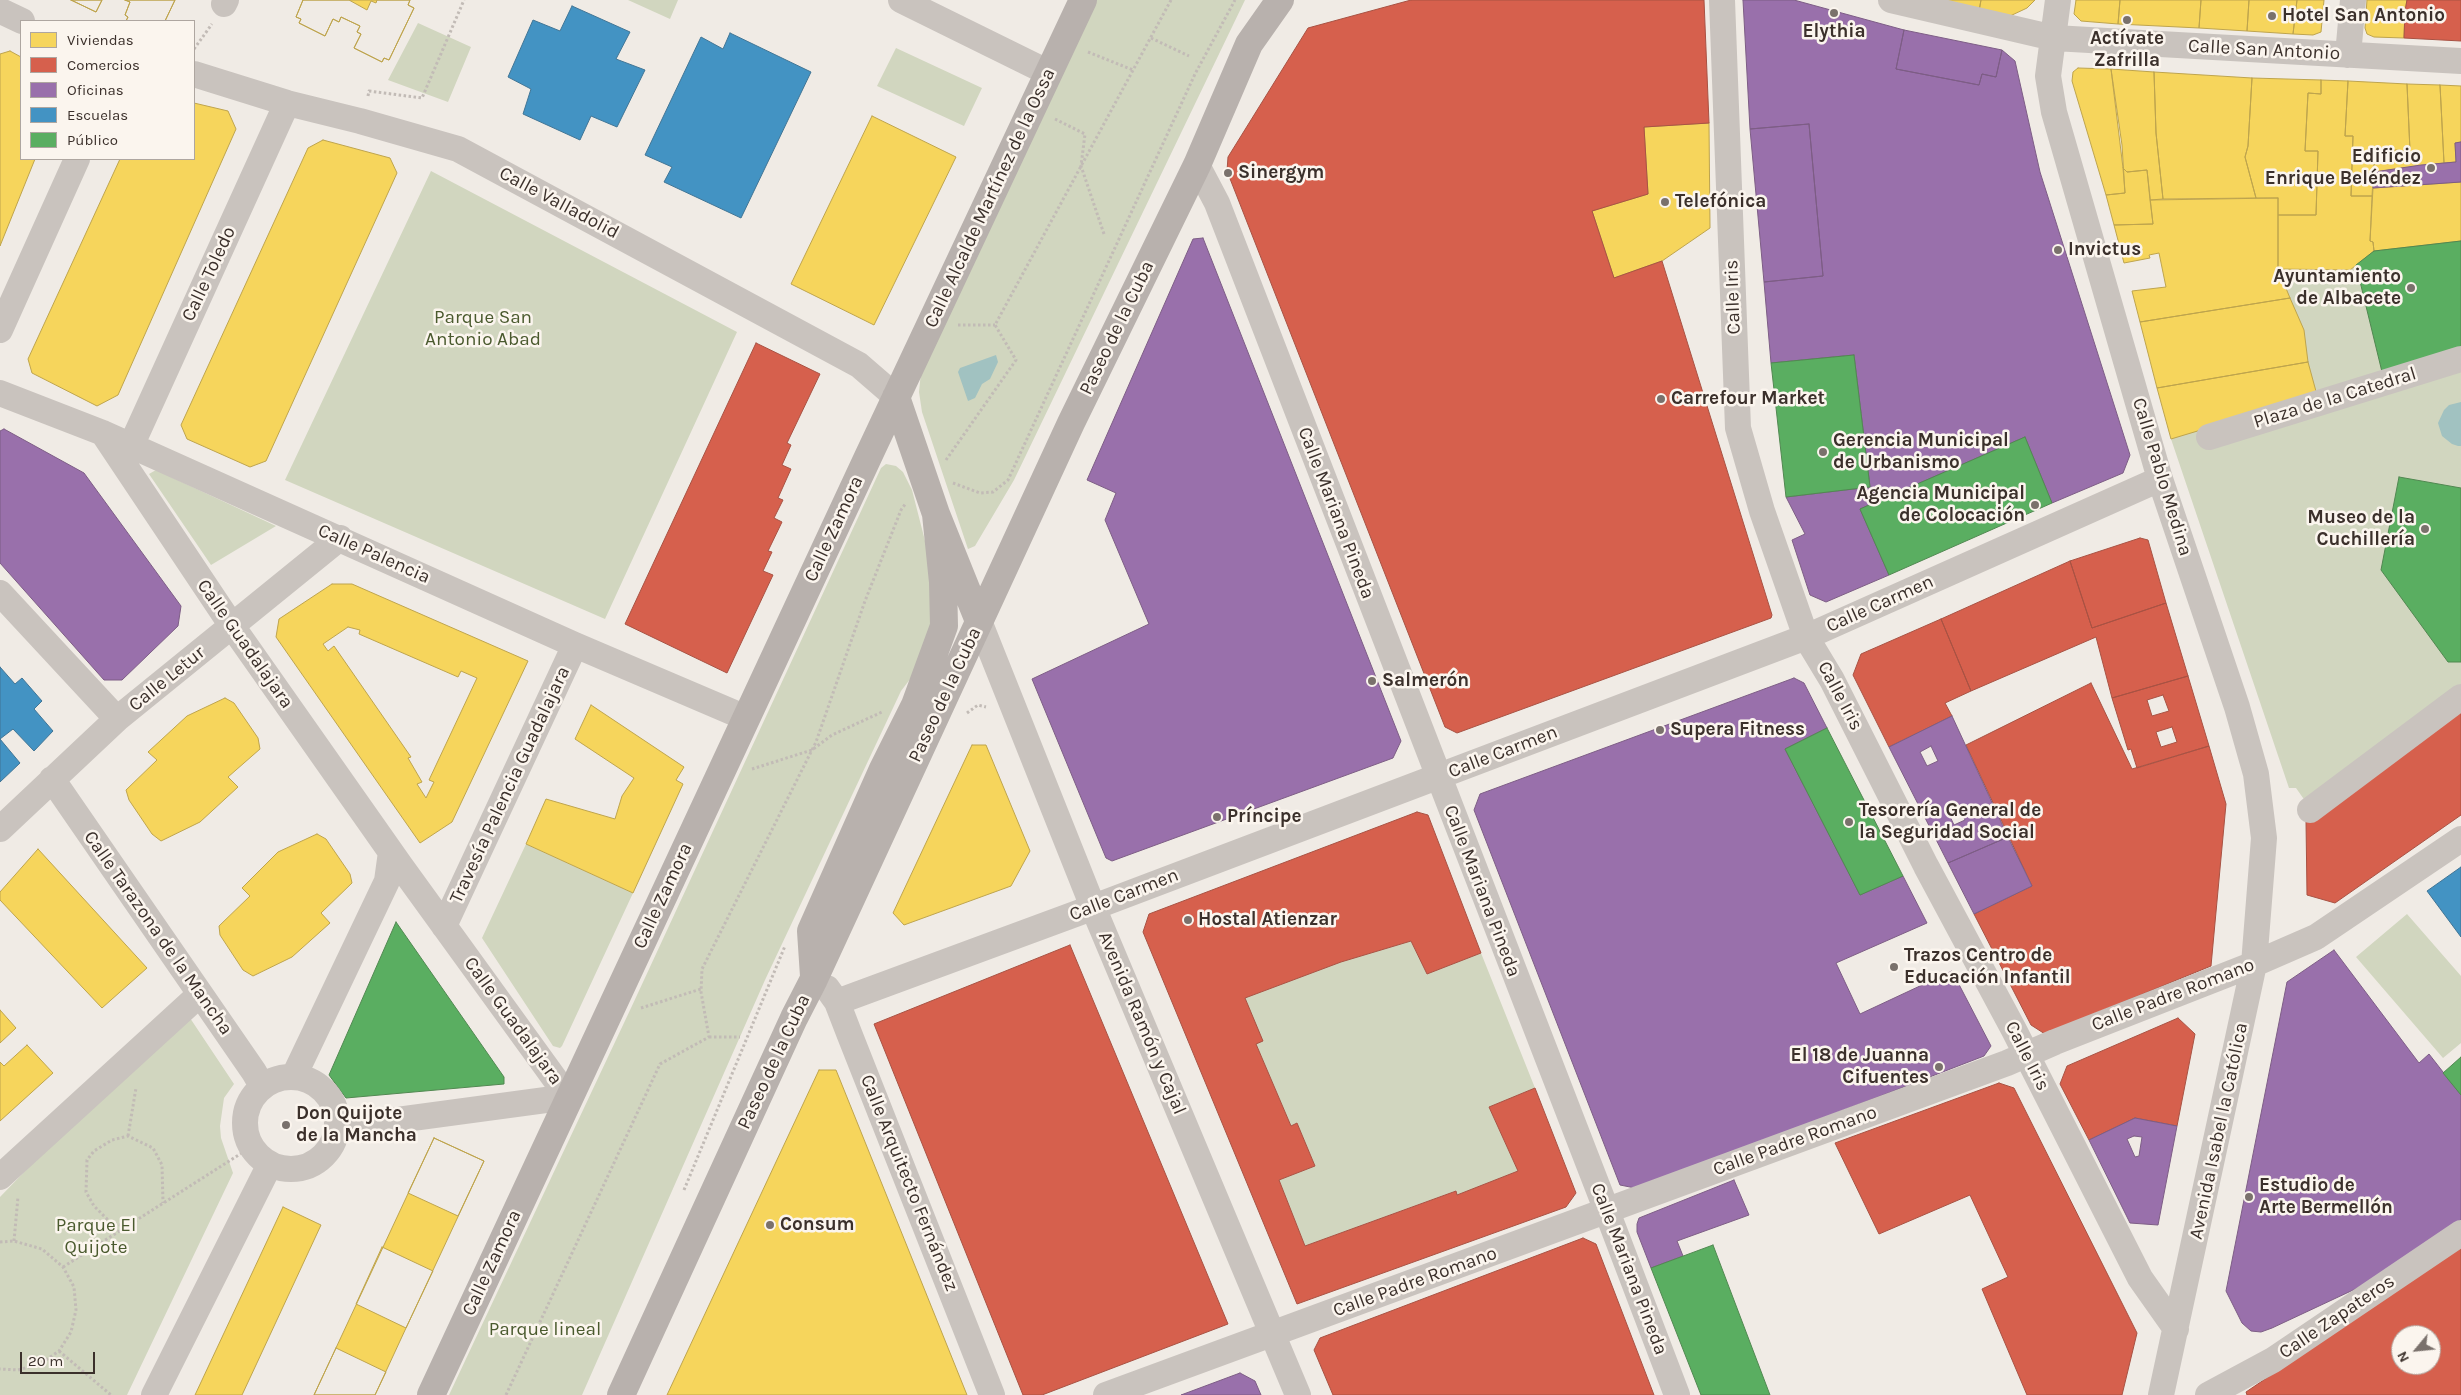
<!DOCTYPE html>
<meta charset="utf-8">
<style>
body{margin:0}
#map{position:relative;width:2461px;height:1395px;overflow:hidden;background:#f0ebe5;font-family:Karla,sans-serif}
canvas{display:block}
.legend{position:absolute;left:20px;top:20px;width:175px;height:140px;box-sizing:border-box;background:#fbf5ee;border:1px solid #aea6a0;margin:0;padding:6px 9px;list-style:none;font-size:15px;color:#3b302b}
.legend li{display:flex;align-items:center;gap:10px;height:25px}
.legend b{width:25px;border:1px solid #aea6a0}
.north{position:absolute;left:2391px;top:1325px;width:50px;height:50px;box-sizing:border-box;background:#fbf5ee;border:1px solid #aea6a0;border-radius:50%;rotate:242deg;font-size:14px;font-weight:700;line-height:20px;text-align:center;color:#3b302b}
.north::after{content:'';display:block;margin:auto;width:18px;height:22px;background:#7a716c;clip-path:polygon(50% 0,100% 100%,50% 72%,0 100%)}
.scale{position:absolute;left:20px;top:1352px;width:75px;height:22px;box-sizing:border-box;border:2px solid #3b302b;border-top:0;padding-left:6px;font-size:15px;line-height:18px;white-space:nowrap;color:#3b302b;-webkit-text-stroke:4px #fbf5ee;paint-order:stroke}
</style>
<div id="map">
<canvas width="2461" height="1395"></canvas>
<ul class="legend">
<li><b style="height:14px;background:#f6d55c"></b>Viviendas</li>
<li><b style="height:14px;background:#d6604d"></b>Comercios</li>
<li><b style="height:14px;background:#9970ab"></b>Oficinas</li>
<li><b style="height:14px;background:#4393c3"></b>Escuelas</li>
<li><b style="height:14px;background:#5aae61"></b>Público</li>
</ul>
<div class="north">N</div>
<div class="scale">20 m</div>
</div>
<script>
const ctx = document.querySelector('canvas').getContext('2d');
ctx.lineJoin = 'round';
function fill(path, color) { ctx.fillStyle = color; ctx.fill(path, 'evenodd'); }
const shape = rows => new Path2D(rows.map(r => 'M' + r).join(''));
function stroke(path, color, width, dash) { ctx.strokeStyle = color; ctx.lineWidth = width; ctx.lineCap = dash ? 'butt' : 'round'; ctx.setLineDash(dash || []); ctx.stroke(path); }
function label(font, color, halo, rows, align = 'center') {
  ctx.font = font + ' Karla,sans-serif'; ctx.lineWidth = 5; ctx.setLineDash([]); ctx.textBaseline = 'middle'; ctx.strokeStyle = halo; ctx.fillStyle = color; for (const [text, x, y, turn = 0] of rows) {
    ctx.save(); ctx.translate(x, y); ctx.rotate((+turn || 0) * Math.PI / 180); ctx.textAlign = isNaN(turn) ? turn : align; if (halo) ctx.strokeText(text, 0, 0); ctx.fillText(text, 0, 0); ctx.restore();
  }
}
fill(shape([
 [628,0,678,0,670,19],
 [1095,0,1245,0,1014,480,975,546,968,549,922,412,919,392,921,372],
 [418,23,471,47,448,102,388,80],
 [896,48,982,88,964,126,877,86],
 [431,171,737,332,605,619,285,480],
 [2356,265,2368,310,2461,352,2461,707,2315,815,2296,788,2289,788,2171,439,2278,269,2350,270],
 [886,464,896,466,903,472,912,490,934,576,932,634,917,670,901,691,765,980,582,1395,449,1395,631,1008,881,468],
 [156,470,276,526,211,565,149,474],
 [526,844,633,893,562,1046,560,1048,553,1046,482,938],
 [2407,914,2461,976,2461,1043,2443,1058,2356,957],
 [1411,941,1427,974,1481,953,1535,1088,1489,1107,1518,1171,1457,1195,1455,1191,1305,1246,1279,1180,1315,1166,1297,1123,1291,1126,1256,1044,1245,998,1341,962],
 [190,1018,234,1084,224,1098,220,1126,221,1138,233,1173,127,1395,0,1395,0,1197,29,1167]
]), '#d1d6bf');
fill(shape([
 [996,355,998,362,990,379,982,384,975,398,968,401,958,372,960,368],
 [2461,402,2461,446,2458,446,2452,444,2442,436,2438,423,2444,410,2449,405]
]), '#a1c2c1');
const homes = shape([
 [71,0,102,0,96,12,71,0],
 [71,0,102,0,96,12,71,0],
 [125,0,175,0,165,21,126,21,128,17,125,15,130,2,125,0],
 [125,0,175,0,165,21,126,21,128,17,125,15,130,2,125,0],
 [303,0,349,0,367,10,371,1,376,3,377,0,410,0,408,5,414,8,389,60,384,58,382,62,354,48,361,34,357,32,360,26,341,17,339,22,333,19,325,36,299,23,301,19,296,17,303,0],
 [303,0,410,0,408,5,414,8,389,60,384,58,382,62,354,48,361,34,357,32,360,26,341,17,339,22,333,19,325,36,299,23,301,19,296,17,303,0],
 [1940,0,1981,0,1979,11,1940,0],
 [1981,0,2035,0,2027,8,2010,16,1979,11,1981,0],
 [2076,0,2120,0,2118,24,2081,21,2074,14,2076,0],
 [2120,0,2201,0,2199,28,2118,24,2120,0],
 [2201,0,2249,0,2247,31,2199,28,2201,0],
 [2249,0,2297,0,2293,34,2247,31,2249,0],
 [2297,0,2324,0,2321,32,2313,35,2293,34,2297,0],
 [2367,0,2407,0,2405,11,2404,38,2374,37,2367,34,2365,28,2367,0],
 [10,51,21,57,21,159,35,159,0,246,0,54,10,51],
 [2078,68,2111,69,2122,145,2125,193,2106,195,2072,81,2073,72,2078,68],
 [2111,69,2154,72,2156,133,2163,199,2150,200,2147,170,2127,172,2123,168,2111,69],
 [2154,72,2252,78,2248,146,2245,157,2256,198,2163,199,2156,133,2154,72],
 [2252,78,2321,80,2321,94,2308,93,2305,151,2318,151,2316,215,2278,215,2278,198,2256,198,2245,157,2248,146,2252,78],
 [2321,80,2348,81,2345,136,2353,136,2351,196,2372,196,2370,241,2373,242,2374,251,2350,270,2278,269,2278,215,2316,215,2318,151,2305,151,2308,93,2321,94,2321,80],
 [2348,81,2407,84,2410,151,2375,149,2372,196,2351,196,2353,136,2345,136,2348,81],
 [2407,84,2440,85,2444,163,2374,172,2375,149,2410,151,2407,84],
 [2440,85,2461,86,2461,142,2455,143,2456,162,2444,163,2440,85],
 [194,103,228,111,236,129,118,395,97,406,32,373,28,359,120,159,194,159,194,103],
 [872,116,956,157,874,325,791,284,872,116],
 [1709,123,1710,228,1662,261,1614,278,1592,211,1648,194,1644,127,1709,123],
 [323,140,390,158,397,173,266,461,250,467,187,439,181,425,308,148,323,140],
 [2123,168,2127,172,2147,170,2153,224,2114,225,2106,195,2125,193,2123,168],
 [2461,182,2461,241,2374,251,2373,242,2370,241,2373,188,2461,182],
 [2278,198,2278,269,2290,298,2140,322,2132,291,2166,287,2159,253,2149,255,2150,258,2124,263,2114,225,2153,224,2150,200,2278,198],
 [2290,298,2304,330,2308,362,2157,388,2140,322,2290,298],
 [2308,362,2317,395,2171,439,2157,388,2308,362],
 [332,584,352,584,528,661,452,822,420,843,276,637,279,619,332,584],
 [348,627,360,630,359,634,458,677,461,671,477,678,429,780,434,782,426,798,417,784,422,782,408,758,411,757,334,646,328,651,323,644,348,627],
 [225,698,234,703,258,738,260,749,228,777,238,787,200,822,161,841,152,834,129,800,126,790,157,760,148,752,187,716,225,698],
 [591,705,684,767,676,780,683,784,633,893,526,844,546,799,615,819,622,796,634,778,575,739,591,705],
 [972,745,986,745,1030,851,1011,886,904,925,893,913,972,745],
 [317,834,326,839,350,874,352,883,321,913,330,923,292,957,253,976,243,970,220,935,219,926,250,896,242,888,278,852,317,834],
 [38,849,147,968,102,1008,0,900,0,892,38,849],
 [0,1010,16,1028,0,1043,0,1010],
 [27,1045,53,1073,0,1121,0,1062,4,1066,27,1045],
 [819,1070,836,1070,967,1395,667,1395,819,1070],
 [434,1138,484,1161,406,1328,375,1395,314,1395,434,1138],
 [434,1138,484,1161,458,1216,408,1193,434,1138],
 [283,1207,321,1225,256,1365,242,1395,195,1395,283,1207],
 [382,1247,433,1271,406,1328,356,1304,382,1247],
 [336,1348,386,1372,375,1395,314,1395,336,1348]
]);
fill(homes, '#f6d55c');
stroke(homes, '#bea44d', 1);
const shops = shape([
 [1411,0,1704,0,1709,123,1644,127,1648,194,1592,211,1614,278,1662,261,1772,615,1771,618,1457,733,1445,727,1227,171,1228,157,1308,28,1411,0],
 [2407,0,2461,0,2461,41,2404,38,2405,11,2407,0],
 [756,343,820,374,787,443,791,445,782,465,791,469,778,498,783,500,774,518,782,522,768,551,772,552,763,571,773,575,727,673,625,624,756,343],
 [2140,538,2148,540,2166,603,2092,628,2070,561,2140,538],
 [2070,561,2092,628,2166,603,2188,676,2112,698,2096,637,1971,691,1941,619,2070,561],
 [1941,619,1971,691,1945,703,1952,716,1889,747,1853,675,1861,654,1941,619],
 [2188,676,2209,746,2137,768,2131,749,2128,750,2112,698,2188,676],
 [2163,695,2169,711,2152,716,2147,700,2163,695],
 [2172,727,2177,742,2161,747,2156,732,2172,727],
 [2091,683,2132,769,2209,746,2226,804,2211,966,2045,1034,2031,1025,1974,914,2032,886,1966,745,2091,683],
 [2461,707,2461,815,2335,903,2307,895,2306,821,2461,707],
 [1417,812,1428,815,1481,953,1427,974,1411,941,1341,962,1245,998,1263,1041,1256,1044,1291,1126,1297,1123,1315,1166,1279,1180,1305,1246,1456,1191,1457,1195,1518,1171,1489,1107,1535,1088,1576,1193,1566,1207,1297,1304,1143,932,1149,914,1417,812],
 [1070,945,1228,1324,1042,1395,1023,1395,874,1024,1070,945],
 [2178,1018,2195,1034,2177,1126,2135,1118,2089,1140,2060,1084,2067,1066,2178,1018],
 [1999,1083,2014,1088,2137,1333,2122,1395,2027,1395,1982,1289,2008,1277,1970,1195,1879,1234,1835,1143,1999,1083],
 [1583,1238,1596,1244,1654,1395,1333,1395,1314,1350,1320,1338,1583,1238],
 [2461,1246,2461,1395,2247,1395,2246,1392,2461,1246],
 [2401,1335,2431,1335,2431,1365,2401,1365,2401,1335]
]);
fill(shops, '#d6604d');
stroke(shops, '#a85243', 1);
const offices = shape([
 [1743,0,1794,0,1904,30,1896,69,1979,85,1982,74,1996,77,2002,50,2015,61,2040,172,2130,455,2123,473,2052,503,2025,437,1860,509,1889,575,1826,602,1810,595,1792,540,1805,534,1786,497,1870,487,1854,355,1771,363,1764,282,1823,276,1809,124,1750,129,1743,0],
 [1904,30,2002,50,1996,77,1982,74,1979,85,1896,69,1904,30],
 [1809,124,1823,276,1764,282,1750,129,1809,124],
 [2461,142,2461,182,2373,188,2374,172,2421,165,2456,162,2455,143,2461,142],
 [1203,238,1401,741,1393,758,1112,861,1106,858,1032,679,1149,624,1105,520,1116,493,1087,480,1193,239,1203,238],
 [4,429,84,473,181,606,178,626,122,680,104,680,0,563,0,431,4,429],
 [1794,678,1804,683,1827,728,1785,749,1860,895,1903,876,1927,923,1836,963,1860,1014,1952,971,1991,1046,1984,1056,1640,1189,1620,1185,1474,810,1480,794,1794,678],
 [1952,716,2008,837,1948,863,1889,747,1952,716],
 [1931,746,1938,761,1927,766,1920,752,1931,746],
 [1958,805,1965,820,1954,825,1947,810,1958,805],
 [2008,837,2032,886,1974,914,1948,863,2008,837],
 [2334,950,2419,1063,2429,1054,2461,1095,2461,1220,2366,1284,2272,1328,2261,1332,2251,1331,2242,1323,2226,1291,2287,982,2334,950],
 [2135,1118,2177,1126,2158,1225,2130,1223,2089,1140,2135,1118],
 [2134,1136,2142,1137,2139,1156,2135,1157,2127,1139,2134,1136],
 [1734,1180,1749,1215,1677,1241,1683,1256,1651,1268,1637,1232,1637,1224,1639,1218,1734,1180],
 [1240,1373,1255,1381,1261,1395,1181,1395,1240,1373]
]);
fill(offices, '#9970ab');
stroke(offices, '#7d5d85', 1);
const schools = shape([
 [572,6,630,32,616,59,645,70,617,127,591,116,580,140,523,114,531,89,508,77,533,20,560,31,572,6],
 [730,33,811,72,741,218,664,182,672,167,645,155,701,37,723,49,730,33],
 [0,667,15,684,22,678,42,701,34,709,53,731,34,751,13,729,0,739,20,763,0,782,0,667],
 [2461,867,2461,937,2427,891,2461,867]
]);
fill(schools, '#4393c3');
stroke(schools, '#417595', 1);
const public = shape([
 [2461,241,2461,352,2383,376,2356,265,2374,251,2461,241],
 [1854,355,1870,487,1786,497,1771,363,1854,355],
 [2025,437,2052,503,1889,575,1860,509,2025,437],
 [2399,477,2461,488,2461,662,2448,662,2381,570,2399,477],
 [1827,728,1903,876,1860,895,1785,749,1827,728],
 [396,922,504,1077,504,1084,346,1098,329,1075,396,922],
 [2461,1057,2461,1095,2443,1073,2461,1057],
 [1713,1245,1770,1395,1701,1395,1651,1268,1713,1245]
]);
fill(public, '#5aae61');
stroke(public, '#518851', 1);
stroke(shape([
 [1151,38,1189,56],
 [194,49,212,24],
 [1088,52,1133,70],
 [368,96,369,91,422,98,464,0],
 [1055,119,1085,134,1081,166,1104,234],
 [958,325,995,325],
 [946,460,1016,360,995,325,1171,0],
 [953,483,980,493,993,492,1008,480,1195,74,1235,0],
 [967,713,978,705,986,707],
 [752,769,812,750,832,735,882,712],
 [641,1008,701,989],
 [709,1037,740,1037],
 [128,1136,136,1088],
 [684,1190,785,946],
 [126,1227,109,1221,94,1206,86,1192,87,1160,94,1151,112,1140,128,1136,153,1148,162,1165,163,1203],
 [14,1241,18,1197],
 [0,1242,14,1241,42,1249,63,1267,74,1287,76,1310,71,1332,59,1351,40,1364,18,1370,0,1369],
 [63,1267,248,1149],
 [59,1351,111,1395],
 [506,1395,660,1064,709,1037,701,992,702,969,816,742,865,601,901,510,906,503]
]), '#c2bbb6', 3, [2.5, 2.5]);
stroke(shape([
 [901,0,1049,73],
 [1722,0,1738,428,1762,511,1806,637,1832,680,1926,866,2014,1030,2140,1278,2176,1329],
 [1891,0,2054,38,2461,61],
 [2058,0,2048,76,2054,112,2160,479,2237,707,2256,774,2264,838,2254,964,2161,1395],
 [224,4,226,0],
 [1,11,22,21],
 [2348,55,2353,0],
 [194,74,287,103,360,121,458,149,859,365,896,397],
 [1197,165,1217,203,1600,1193,1677,1395],
 [0,330,77,159],
 [0,393,103,433,575,645,746,718],
 [103,433,232,626,400,865,568,1097],
 [2209,437,2461,359],
 [131,446,287,103],
 [0,593,117,719],
 [979,621,1093,907,1298,1395],
 [52,779,254,1072,262,1086],
 [2310,810,2461,697],
 [0,829,117,719,340,538],
 [444,926,575,645],
 [827,988,837,1002,849,1033,992,1395],
 [837,1002,1078,913,1806,637,2160,479],
 [294,1076,387,881,391,852],
 '245 1123a46 46 0 1 1 92 0a46 46 0 1 1-92 0Z',
 [338,1128,568,1097],
 [0,1177,199,995],
 [154,1395,270,1164],
 [1106,1395,2007,1063,2055,1042,2254,964,2316,937,2461,839],
 [2208,1395,2273,1360,2461,1233]
]), '#c9c3be', 26);
stroke(shape([
 [896,397,936,514,979,621],
 [814,976,811,931,883,769,915,705,944,626,943,582,936,514],
 [431,1395,868,457,1083,0],
 [621,1395,794,1018,814,979,1071,423,1197,165,1249,44,1280,0]
]), '#b8b1ad', 28);
for (const [x, y, r, color] of [
 [1834,13,5,"#7a716c"],
 [2272,16,5,"#7a716c"],
 [2127,20,5,"#7a716c"],
 [2431,168,5,"#7a716c"],
 [1228,173,5,"#7a716c"],
 [1665,202,5,"#7a716c"],
 [2058,250,5,"#7a716c"],
 [2411,288,5,"#7a716c"],
 [1661,399,5,"#7a716c"],
 [1823,452,5,"#7a716c"],
 [2035,505,5,"#7a716c"],
 [2425,529,5,"#7a716c"],
 [1372,681,5,"#7a716c"],
 [1660,730,5,"#7a716c"],
 [1217,817,5,"#7a716c"],
 [1849,822,5,"#7a716c"],
 [1188,920,5,"#7a716c"],
 [1894,967,5,"#7a716c"],
 [1939,1067,5,"#7a716c"],
 [286,1125,5,"#7a716c"],
 [2249,1197,5,"#7a716c"],
 [770,1225,5,"#7a716c"]
]) { const dot = new Path2D(); dot.arc(x, y, r, 0, 2 * Math.PI); ctx.fillStyle = color; ctx.fill(dot); stroke(dot, '#fbf5ee', 2); }
label('bold 19px', '#3b302b', '#fbf5ee', [
 ["Hotel San Antonio",2282,16],
 ["Elythia",1834,32,"center"],
 ["Actívate",2127,39,"center"],
 ["Zafrilla",2127,61,"center"],
 ["Edificio",2421,157,"right"],
 ["Enrique Beléndez",2421,179,"right"],
 ["Sinergym",1238,173],
 ["Telefónica",1675,202],
 ["Invictus",2068,250],
 ["Ayuntamiento",2401,277,"right"],
 ["de Albacete",2401,299,"right"],
 ["Carrefour Market",1671,399],
 ["Gerencia Municipal",1833,441],
 ["de Urbanismo",1833,463],
 ["Agencia Municipal",2025,494,"right"],
 ["de Colocación",2025,516,"right"],
 ["Museo de la",2415,518,"right"],
 ["Cuchillería",2415,540,"right"],
 ["Salmerón",1382,681],
 ["Supera Fitness",1670,730],
 ["Tesorería General de",1859,811],
 ["la Seguridad Social",1859,833],
 ["Príncipe",1227,817],
 ["Hostal Atienzar",1198,920],
 ["Trazos Centro de",1904,956],
 ["Educación Infantil",1904,978],
 ["El 18 de Juanna",1929,1056,"right"],
 ["Cifuentes",1929,1078,"right"],
 ["Don Quijote",296,1114],
 ["de la Mancha",296,1136],
 ["Estudio de",2259,1186],
 ["Arte Bermellón",2259,1208],
 ["Consum",780,1225]
], 'left');
label('19px', '#3b302b', '#fbf5ee', [
 ["Calle San Antonio",2264,50,3],
 ["Calle Alcalde Martínez de la Ossa",990,198,-65],
 ["Calle Valladolid",559,203,28],
 ["Calle Toledo",209,274,-65],
 ["Calle Iris",1733,297,-92],
 ["Paseo de la Cuba",1117,328,-64],
 ["Plaza de la Catedral",2335,398,-17],
 ["Calle Pablo Medina",2162,477,73],
 ["Calle Mariana Pineda",1336,513,69],
 ["Calle Zamora",834,529,-65],
 ["Calle Palencia",374,554,24],
 ["Calle Carmen",1880,604,-24],
 ["Calle Guadalajara",245,644,55],
 ["Calle Letur",167,679,-39],
 ["Paseo de la Cuba",945,695,-65],
 ["Calle Iris",1840,696,62],
 ["Calle Carmen",1503,752,-21],
 ["Travesía Palencia Guadalajara",510,785,-65],
 ["Calle Mariana Pineda",1482,891,69],
 ["Calle Carmen",1124,895,-21],
 ["Calle Zamora",663,896,-65],
 ["Calle Tarazona de la Mancha",158,933,55],
 ["Calle Padre Romano",2173,995,-21],
 ["Calle Guadalajara",513,1021,54],
 ["Avenida Ramón y Cajal",1142,1023,67],
 ["Calle Iris",2027,1056,63],
 ["Paseo de la Cuba",774,1062,-65],
 ["Avenida Isabel la Católica",2219,1131,-78],
 ["Calle Padre Romano",1795,1141,-20],
 ["Calle Arquitecto Fernández",909,1183,68],
 ["Calle Zamora",492,1263,-65],
 ["Calle Mariana Pineda",1629,1269,69],
 ["Calle Padre Romano",1415,1282,-20],
 ["Calle Zapateros",2337,1317,-34]
]);
label('19px', '#4a5a2e', '#fbf5ee', [
 ["Parque San",483,318],
 ["Antonio Abad",483,340],
 ["Parque El",96,1226],
 ["Quijote",96,1248],
 ["Parque lineal",545,1330]
]);
</script>
